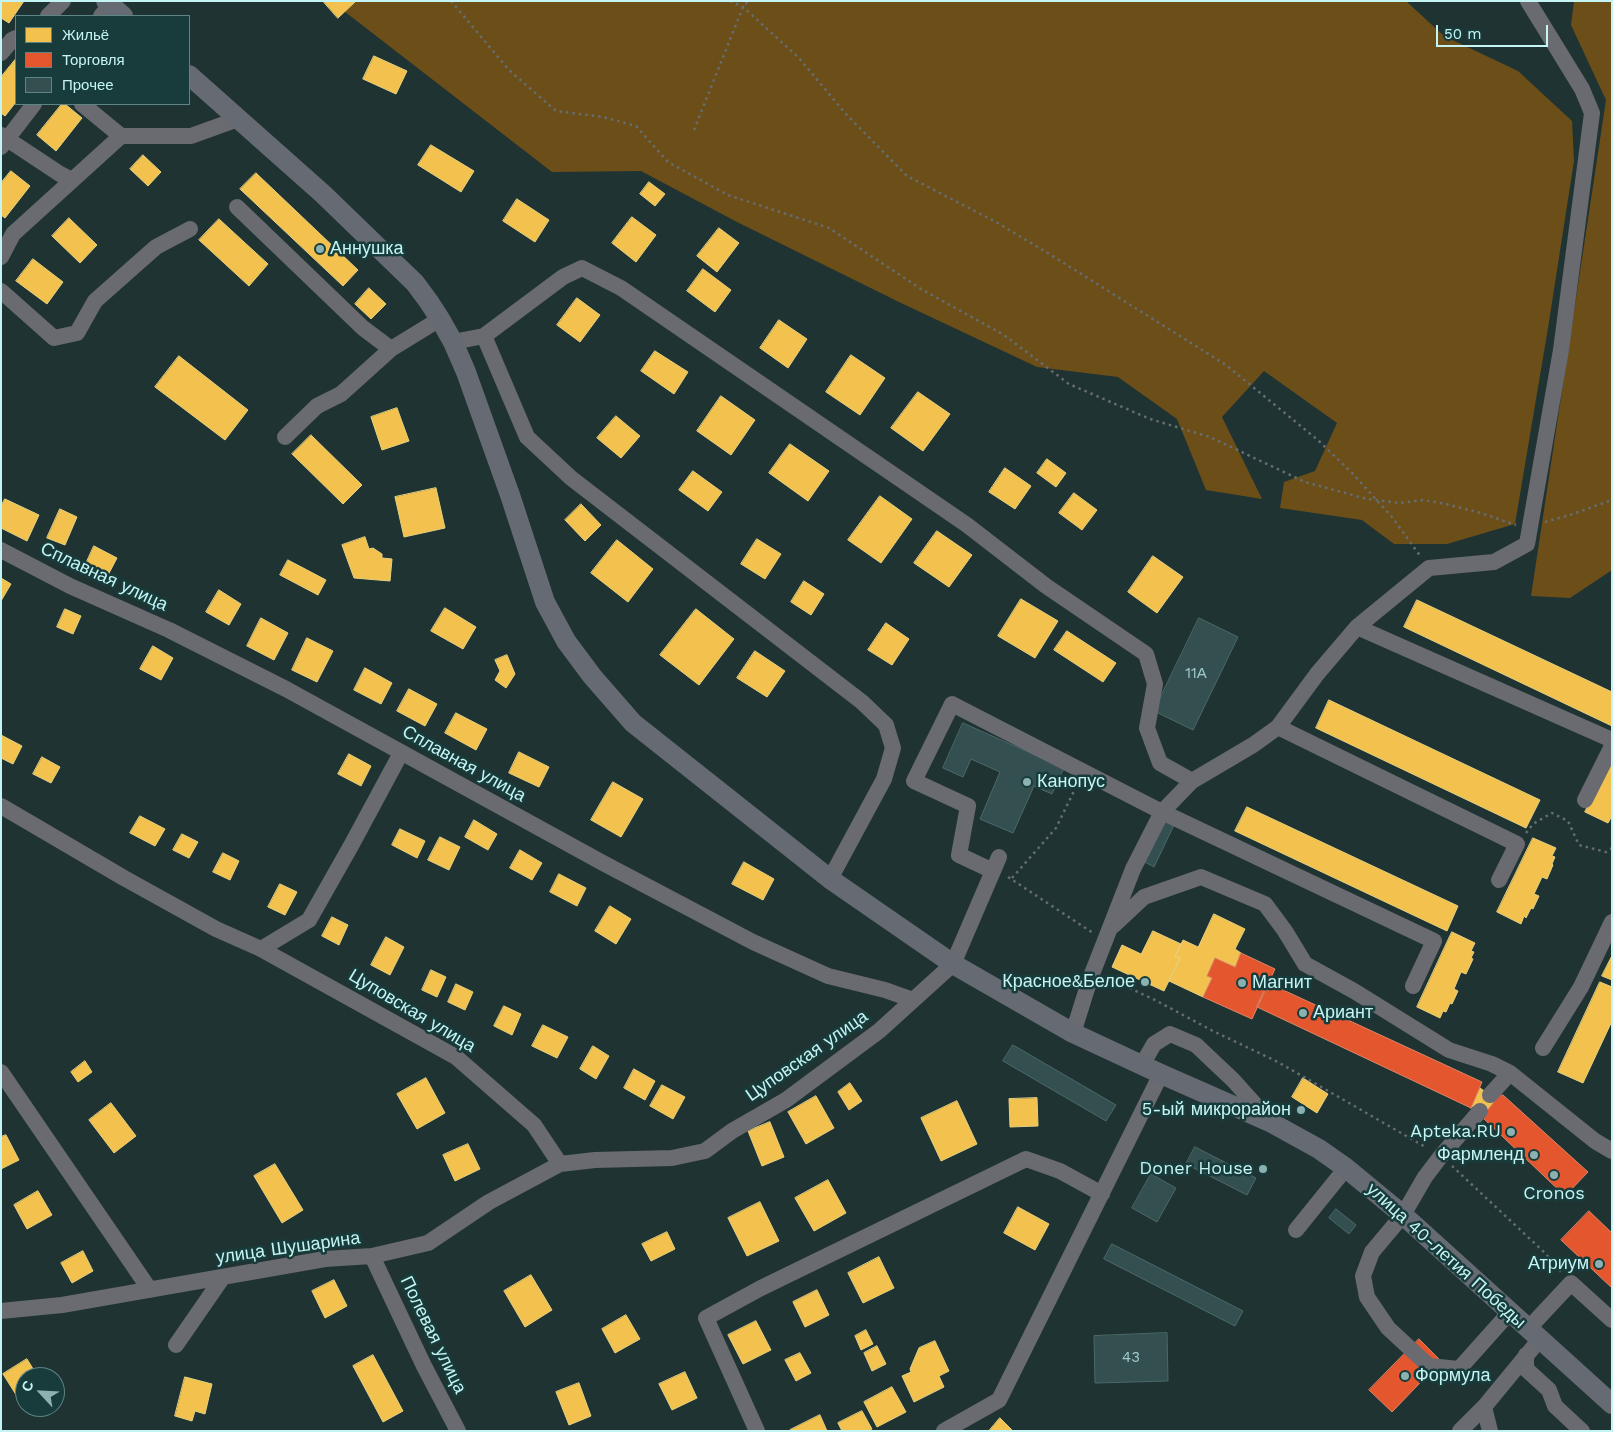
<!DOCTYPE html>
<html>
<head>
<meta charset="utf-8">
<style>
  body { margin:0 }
  #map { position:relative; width:1613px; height:1432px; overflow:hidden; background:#203333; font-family:"Work Sans",sans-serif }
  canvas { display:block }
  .frame { position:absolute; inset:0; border:2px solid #c4f5f4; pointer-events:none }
  .legend { position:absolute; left:15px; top:15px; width:175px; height:90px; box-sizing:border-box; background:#183b3b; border:1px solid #5d8585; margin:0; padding:6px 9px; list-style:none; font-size:15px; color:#c4f5f4 }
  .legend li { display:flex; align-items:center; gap:10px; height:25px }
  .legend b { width:25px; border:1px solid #5d8585 }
  .north { position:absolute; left:15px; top:1367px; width:50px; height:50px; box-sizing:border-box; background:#183b3b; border:1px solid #5d8585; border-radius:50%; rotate:295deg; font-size:14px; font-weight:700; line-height:20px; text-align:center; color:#c4f5f4 }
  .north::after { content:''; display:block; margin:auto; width:18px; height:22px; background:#8bb1b0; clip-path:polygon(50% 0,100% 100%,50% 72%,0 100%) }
  .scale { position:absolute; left:1436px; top:25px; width:112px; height:22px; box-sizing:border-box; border:2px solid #c4f5f4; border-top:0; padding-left:6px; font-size:15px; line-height:18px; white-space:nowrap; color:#c4f5f4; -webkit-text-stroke:4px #183b3b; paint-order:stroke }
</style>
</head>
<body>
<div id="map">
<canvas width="1613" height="1432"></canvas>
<div class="frame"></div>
<ul class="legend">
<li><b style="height:14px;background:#f2c14e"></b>Жильё</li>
<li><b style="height:14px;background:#e4572e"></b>Торговля</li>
<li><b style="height:14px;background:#344f4f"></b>Прочее</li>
</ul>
<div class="north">С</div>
<div class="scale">50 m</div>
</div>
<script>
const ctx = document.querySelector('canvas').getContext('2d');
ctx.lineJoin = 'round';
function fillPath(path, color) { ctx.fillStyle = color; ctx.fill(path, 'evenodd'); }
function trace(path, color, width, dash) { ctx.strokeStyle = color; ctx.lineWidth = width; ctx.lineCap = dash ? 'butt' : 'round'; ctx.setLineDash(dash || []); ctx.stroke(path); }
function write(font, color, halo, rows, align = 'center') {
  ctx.font = font + ' "Work Sans",sans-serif'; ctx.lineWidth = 5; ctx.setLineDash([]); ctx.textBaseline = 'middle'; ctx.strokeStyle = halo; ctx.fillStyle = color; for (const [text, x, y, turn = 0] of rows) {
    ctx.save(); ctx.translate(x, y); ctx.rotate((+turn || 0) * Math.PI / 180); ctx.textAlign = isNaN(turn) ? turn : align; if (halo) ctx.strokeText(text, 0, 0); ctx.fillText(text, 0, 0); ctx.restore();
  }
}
fillPath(new Path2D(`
  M331,1H1406L1444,36L1518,71L1572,121L1574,161L1548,328L1515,524L1447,544H1394L1362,520L1280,508L1284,482L1315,471L1337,423L1264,371L1222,417L1262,499L1206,490L1177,419L1118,377L1037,367L899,302L737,222L641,171L552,172Z
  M1574,1H1612V570L1570,598L1531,596L1606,100L1571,25Z`), '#6c4e18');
const homes = new Path2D(`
  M1,1H24L9,23L1,18Z
  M323,1H356L338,18Z
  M374,56L407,71L396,94L363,79Z
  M15,60L16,102L5,116L1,113V77Z
  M62,104H65L82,118L56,151L37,135Z
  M431,145L474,171L461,192L418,165Z
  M143,155L161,172L148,186L130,169Z
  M11,171L30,186L5,218L1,215V183Z
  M256,173L358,270L343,286L240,189Z
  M649,182L665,194L655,206L640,194Z
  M517,199L549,220L535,242L503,221Z
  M632,217L656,235L636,262L612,243Z
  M69,218L97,245L80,263L52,236Z
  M219,219L268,264L249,286L199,240Z
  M719,228L739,243L717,272L697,256Z
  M33,259L63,282L47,304L16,281Z
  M703,269L731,290L715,312L687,291Z
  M369,288L386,304L371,319L355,304Z
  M577,298L600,315L580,342L557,325Z
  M779,320L807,339L788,368L760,348Z
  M655,351L688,372L674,394L641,371Z
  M851,355L885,378L860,415L826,392Z
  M179,356L248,410L225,440L155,387Z
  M918,392L950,414L923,451L891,428Z
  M721,396L755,420L731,455L697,431Z
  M397,408L409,441L382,450L371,417Z
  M616,416L640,436L621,458L597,438Z
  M311,435L362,485L343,504L292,454Z
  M790,444L829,471L808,501L769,473Z
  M1047,459L1066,473L1056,487L1037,473Z
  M1005,468L1031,486L1015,509L989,492Z
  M693,471L722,492L708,511L679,490Z
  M436,488L445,528L404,537L395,497Z
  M1074,493L1097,510L1082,530L1059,513Z
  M880,496L912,519L881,563L848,540Z
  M5,499L39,515L27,541L1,528V506Z
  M581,504L601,525L585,541L565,520Z
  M60,509L77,517L65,545L47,538Z
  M937,531L972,555L949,587L914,563Z
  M365,537L369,549L373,548L382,554V558L392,559L390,581L354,578L342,545Z
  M757,539L781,554L765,579L741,564Z
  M617,540L653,569L628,602L591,573Z
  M94,546L117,558L107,577L85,566Z
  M1153,556L1183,577L1157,613L1128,592Z
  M288,560L326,580L318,595L280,575Z
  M1,578L11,584L1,601Z
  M804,581L824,594L811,615L791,602Z
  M219,590L241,604L229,625L206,612Z
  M1021,599L1058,621L1035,658L998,636Z
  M1417,600L1612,692V726L1404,627Z
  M445,608L476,627L463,649L431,631Z
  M65,609L81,616L73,634L57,627Z
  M696,609L734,639L699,685L660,655Z
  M261,618L288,633L274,660L247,646Z
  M886,623L909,639L892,665L868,650Z
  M1067,631L1116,663L1103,682L1054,650Z
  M307,638L333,651L317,682L292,670Z
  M153,646L173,658L161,680L140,669Z
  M755,651L785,671L767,697L737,678Z
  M507,655L515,674L506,688L495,680L500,671L495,660Z
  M365,668L392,683L381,704L354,690Z
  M409,689L437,704L425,726L397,711Z
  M1329,700L1540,800L1526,828L1316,728Z
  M456,713L487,729L476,750L445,733Z
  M1,735L22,746L13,764L1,758Z
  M519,752L549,767L539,787L509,773Z
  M349,754L371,766L361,786L338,774Z
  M1612,756V816L1608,823L1585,812Z
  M42,757L60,767L51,783L33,774Z
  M613,782L643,799L621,837L591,820Z
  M1247,807L1458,906L1447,931L1235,831Z
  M140,816L165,829L155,846L130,833Z
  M474,820L497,834L488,850L465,837Z
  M400,829L425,841L417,858L392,845Z
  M182,834L198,842L189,858L173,850Z
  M440,837L460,847L449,870L428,860Z
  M1533,838L1556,848L1552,856L1555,857L1552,864L1553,865L1547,879L1542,877L1534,894L1539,896L1533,909L1531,908L1526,918L1524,916L1521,924L1497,912Z
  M520,850L542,863L532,880L510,868Z
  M223,853L239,861L230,880L213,872Z
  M744,862L774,879L763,900L732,884Z
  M559,874L586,888L577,906L550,892Z
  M280,884L297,892L285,915L268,907Z
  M610,906L631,919L616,944L595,931Z
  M1214,914L1245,929L1235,949L1241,953L1235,967L1215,958L1207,976L1212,978L1203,997L1169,981L1180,958L1175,956L1183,940L1198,947Z
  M332,917L348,925L339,945L322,936Z
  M1153,931L1181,944L1175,956L1180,958L1164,991L1112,967L1122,945L1141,954Z
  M1452,932L1475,943L1471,951L1474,952L1471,958L1473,959L1466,974L1461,972L1454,989L1458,991L1452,1004L1450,1003L1446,1012L1443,1011L1440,1018L1417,1007Z
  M386,937L404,947L390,975L371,965Z
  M1612,956V980L1602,976Z
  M431,970L446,977L437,997L422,990Z
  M1600,982L1612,987V1021L1583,1083L1558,1072Z
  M456,984L473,992L465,1010L448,1002Z
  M504,1006L521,1014L512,1035L494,1026Z
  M543,1025L568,1037L557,1058L532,1046Z
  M593,1046L609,1056L596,1079L580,1069Z
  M85,1061L92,1072L78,1082L71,1072Z
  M634,1069L655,1081L645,1100L624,1088Z
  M426,1078L445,1113L417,1129L397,1094Z
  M1303,1078L1328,1094L1317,1113L1292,1097Z
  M850,1083L862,1101L849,1110L838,1092Z
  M662,1085L685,1097L673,1119L650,1106Z
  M1480,1088L1490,1095L1498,1097L1482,1117L1480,1111L1472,1106L1471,1108Z
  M816,1096L834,1128L806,1144L788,1112Z
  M1037,1098L1038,1126L1010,1127L1009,1099Z
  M957,1101L977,1144L941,1161L921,1118Z
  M111,1103L136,1136L114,1153L89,1120Z
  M770,1122L784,1157L762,1166L748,1131Z
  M6,1135L19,1160L1,1169V1137Z
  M468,1144L480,1169L455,1181L443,1155Z
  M275,1164L303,1210L282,1223L254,1176Z
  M828,1180L846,1213L814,1231L795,1198Z
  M38,1191L52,1215L27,1229L14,1205Z
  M760,1202L779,1241L747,1256L728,1218Z
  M1018,1207L1049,1224L1035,1250L1004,1233Z
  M667,1232L675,1249L651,1261L642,1244Z
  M83,1251L93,1271L72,1283L61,1263Z
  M879,1257L894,1288L863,1303L848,1273Z
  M531,1275L552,1310L525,1327L504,1291Z
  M334,1280L347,1306L325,1318L312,1291Z
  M817,1290L829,1315L805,1327L793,1302Z
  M626,1315L640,1339L615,1353L602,1329Z
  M756,1321L771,1350L743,1364L728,1335Z
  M866,1330L873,1344L861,1350L855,1336Z
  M935,1341L949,1371L939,1376L944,1387L914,1402L902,1376L911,1372L910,1369L919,1348Z
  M877,1346L886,1364L872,1371L864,1353Z
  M800,1353L811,1373L796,1381L785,1360Z
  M373,1355L403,1411L383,1422L353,1366Z
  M27,1359L38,1377H25V1398L20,1401L3,1374Z
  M685,1372L697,1398L672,1410L659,1384Z
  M185,1377L212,1384L205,1414L195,1411L192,1421L175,1416Z
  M579,1383L591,1416L569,1425L556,1392Z
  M892,1387L906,1412L877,1427L864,1402Z
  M862,1411L872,1429L868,1431H842L838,1423Z
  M820,1415L827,1431H790V1430Z
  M1000,1418L1013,1431H989Z`);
fillPath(homes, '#f2c14e');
trace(homes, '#e4d180', 1);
const shops = new Path2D(`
  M1241,953L1275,969L1252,1019L1203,997L1212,978L1207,976L1215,958L1235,967Z
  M1268,983L1482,1082L1471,1108L1257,1007Z
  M1503,1095L1588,1172L1565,1196L1482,1117L1498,1097Z
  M1589,1211L1612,1233V1288L1561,1240Z
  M1419,1339L1441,1361L1392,1412L1369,1390Z`);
fillPath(shops, '#e4572e');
trace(shops, '#da8669', 1);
const building = new Path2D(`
  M1199,618L1238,637L1193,730L1154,711Z
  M963,723L1064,768L1052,794L1034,786L1013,833L980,819L1000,772L971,759L963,777L943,768Z
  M1161,819L1174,825L1154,867L1141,860Z
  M1013,1045L1116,1105L1106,1121L1003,1061Z
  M1195,1147L1256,1178L1247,1195L1186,1164Z
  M1151,1174L1176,1188L1157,1222L1132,1208Z
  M1336,1209L1356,1225L1349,1234L1329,1218Z
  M1112,1244L1243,1311L1235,1326L1104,1259Z
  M1167,1333L1168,1381L1095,1383L1094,1336Z`);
fillPath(building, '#344f4f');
trace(building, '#4b6969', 1);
trace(new Path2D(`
  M451,1L509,70L556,111L603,117L636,126L668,162L728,195L829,228L921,289L1004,335L1069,384L1150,419L1210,437L1305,482L1367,499L1400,503L1423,500L1446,504L1481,513L1516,525
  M730,1L743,7L799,58L845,113L907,176L996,222L1051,255L1226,365L1319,441L1353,474L1392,517L1421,557
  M694,130L743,7L748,1
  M1545,522L1570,515L1612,500
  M1526,833L1533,824L1552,813L1568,821L1579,845L1606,852L1612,848
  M1008,877L1093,933
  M1012,878L1056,828L1075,789
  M1106,977L1155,1000L1213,1031L1278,1062L1427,1148
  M1452,1166L1545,1253L1561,1272`), '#666d70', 2.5, [2.5, 4]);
trace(new Path2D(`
  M48,16L63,1
  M101,16L110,5
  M1,53L12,40L16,38
  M82,104L121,136
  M1,135L60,174L72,180
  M1,147L34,104
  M237,207L363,328L391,349
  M1,257L13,234L121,136H191L238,119
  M1,291L54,338L77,333L95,301L156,247L190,229
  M484,336L563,277L582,268L621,288L967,525L1046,586L1146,654L1155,684L1147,728L1160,763L1192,781
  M453,342L484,336L527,437L571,478L862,702L886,725L893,748L884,779L830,879
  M285,437L317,406L341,394L391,349L440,319
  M1,550L70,586L169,630L286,689L603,863L753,942L828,976L885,990L913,1000
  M1357,627L1612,740
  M1278,727L1517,844L1499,880
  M1585,800L1612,746
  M1,806L124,878L216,929L261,949L456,1057L534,1125L560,1164L595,1160L672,1158L705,1151L732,1131L786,1100L879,1031L953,964L999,857
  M993,871L959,855L968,806L914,781L952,704L1162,812L1434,941L1413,986
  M1113,926L1144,897L1201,877L1265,904L1285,931L1305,964L1354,991L1449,1050L1492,1064L1510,1073L1595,1141L1612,1151
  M261,949L309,920L352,844L401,753
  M1073,1033L1090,979L1133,869L1162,812L1192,781L1253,745L1278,727L1317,674L1357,627L1429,568L1494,562L1527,544L1561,350L1592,113L1582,89L1528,1
  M1543,1048L1581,987L1612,922
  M1142,1065L1154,1044L1170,1034L1196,1045L1233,1080L1269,1120
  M1,1072L150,1290
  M1490,1095L1510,1073
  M1480,1111L1441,1156L1425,1177L1403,1215L1372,1252L1363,1276L1367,1297L1388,1328L1429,1366L1459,1369L1510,1312
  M1296,1230L1346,1168
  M372,1256L424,1366L458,1431
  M1,1311L62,1305L325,1259L372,1256L428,1243L489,1202L560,1164
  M1528,1329L1571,1283L1612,1320
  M176,1345L223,1277
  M1526,1355V1369L1549,1390L1555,1406L1582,1431
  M1484,1407L1490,1431
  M757,1431L706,1318L761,1288L1026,1159L1060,1171L1102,1194
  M944,1431L999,1400L1161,1074
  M1460,1431L1484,1407L1540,1339`), '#6a6a71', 16);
trace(new Path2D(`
  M106,1L123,16
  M189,75L323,194L415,283L429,302L440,319L453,342L466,372L510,495L545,602L566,641L592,676L633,723L830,879L953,964L1073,1033L1161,1074L1270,1122L1319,1149L1346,1168L1403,1215L1612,1404`), '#666a72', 20);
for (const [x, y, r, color] of [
  [320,249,5,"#8bb1b0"],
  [1027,782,5,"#8bb1b0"],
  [1145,982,5,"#8bb1b0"],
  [1242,983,5,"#8bb1b0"],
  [1303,1013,5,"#8bb1b0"],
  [1301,1110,5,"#8bb1b0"],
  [1511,1132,5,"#8bb1b0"],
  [1534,1155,5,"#8bb1b0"],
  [1263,1169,5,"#8bb1b0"],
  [1554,1175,5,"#8bb1b0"],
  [1599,1264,5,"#8bb1b0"],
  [1405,1376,5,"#8bb1b0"]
]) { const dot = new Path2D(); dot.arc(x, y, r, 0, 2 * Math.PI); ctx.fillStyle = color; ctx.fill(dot); trace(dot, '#183b3b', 2); }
write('15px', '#a0cccb', null, [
  ["11А",1196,674],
  ["43",1131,1358]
]);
write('18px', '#c4f5f4', '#183b3b', [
  ["Аннушка",330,249,"left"],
  ["Канопус",1037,782,"left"],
  ["Красное&Белое",1135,982],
  ["Магнит",1252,983,"left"],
  ["Ариант",1313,1013,"left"],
  ["5-ый микрорайон",1291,1110],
  ["Apteka.RU",1501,1132],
  ["Фармленд",1524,1155],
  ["Doner House",1253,1169],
  ["Cronos",1554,1194,"center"],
  ["Атриум",1589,1264],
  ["Формула",1415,1376,"left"]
], 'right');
write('18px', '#c4f5f4', '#183b3b', [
  ["Сплавная улица",104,577,25],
  ["Сплавная улица",464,764,29],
  ["Цуповская улица",412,1011,31],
  ["Цуповская улица",807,1056,-35],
  ["улица Шушарина",288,1248,-8],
  ["улица 40-летия Победы",1446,1256,42],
  ["Полевая улица",433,1335,64]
]);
</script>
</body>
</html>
